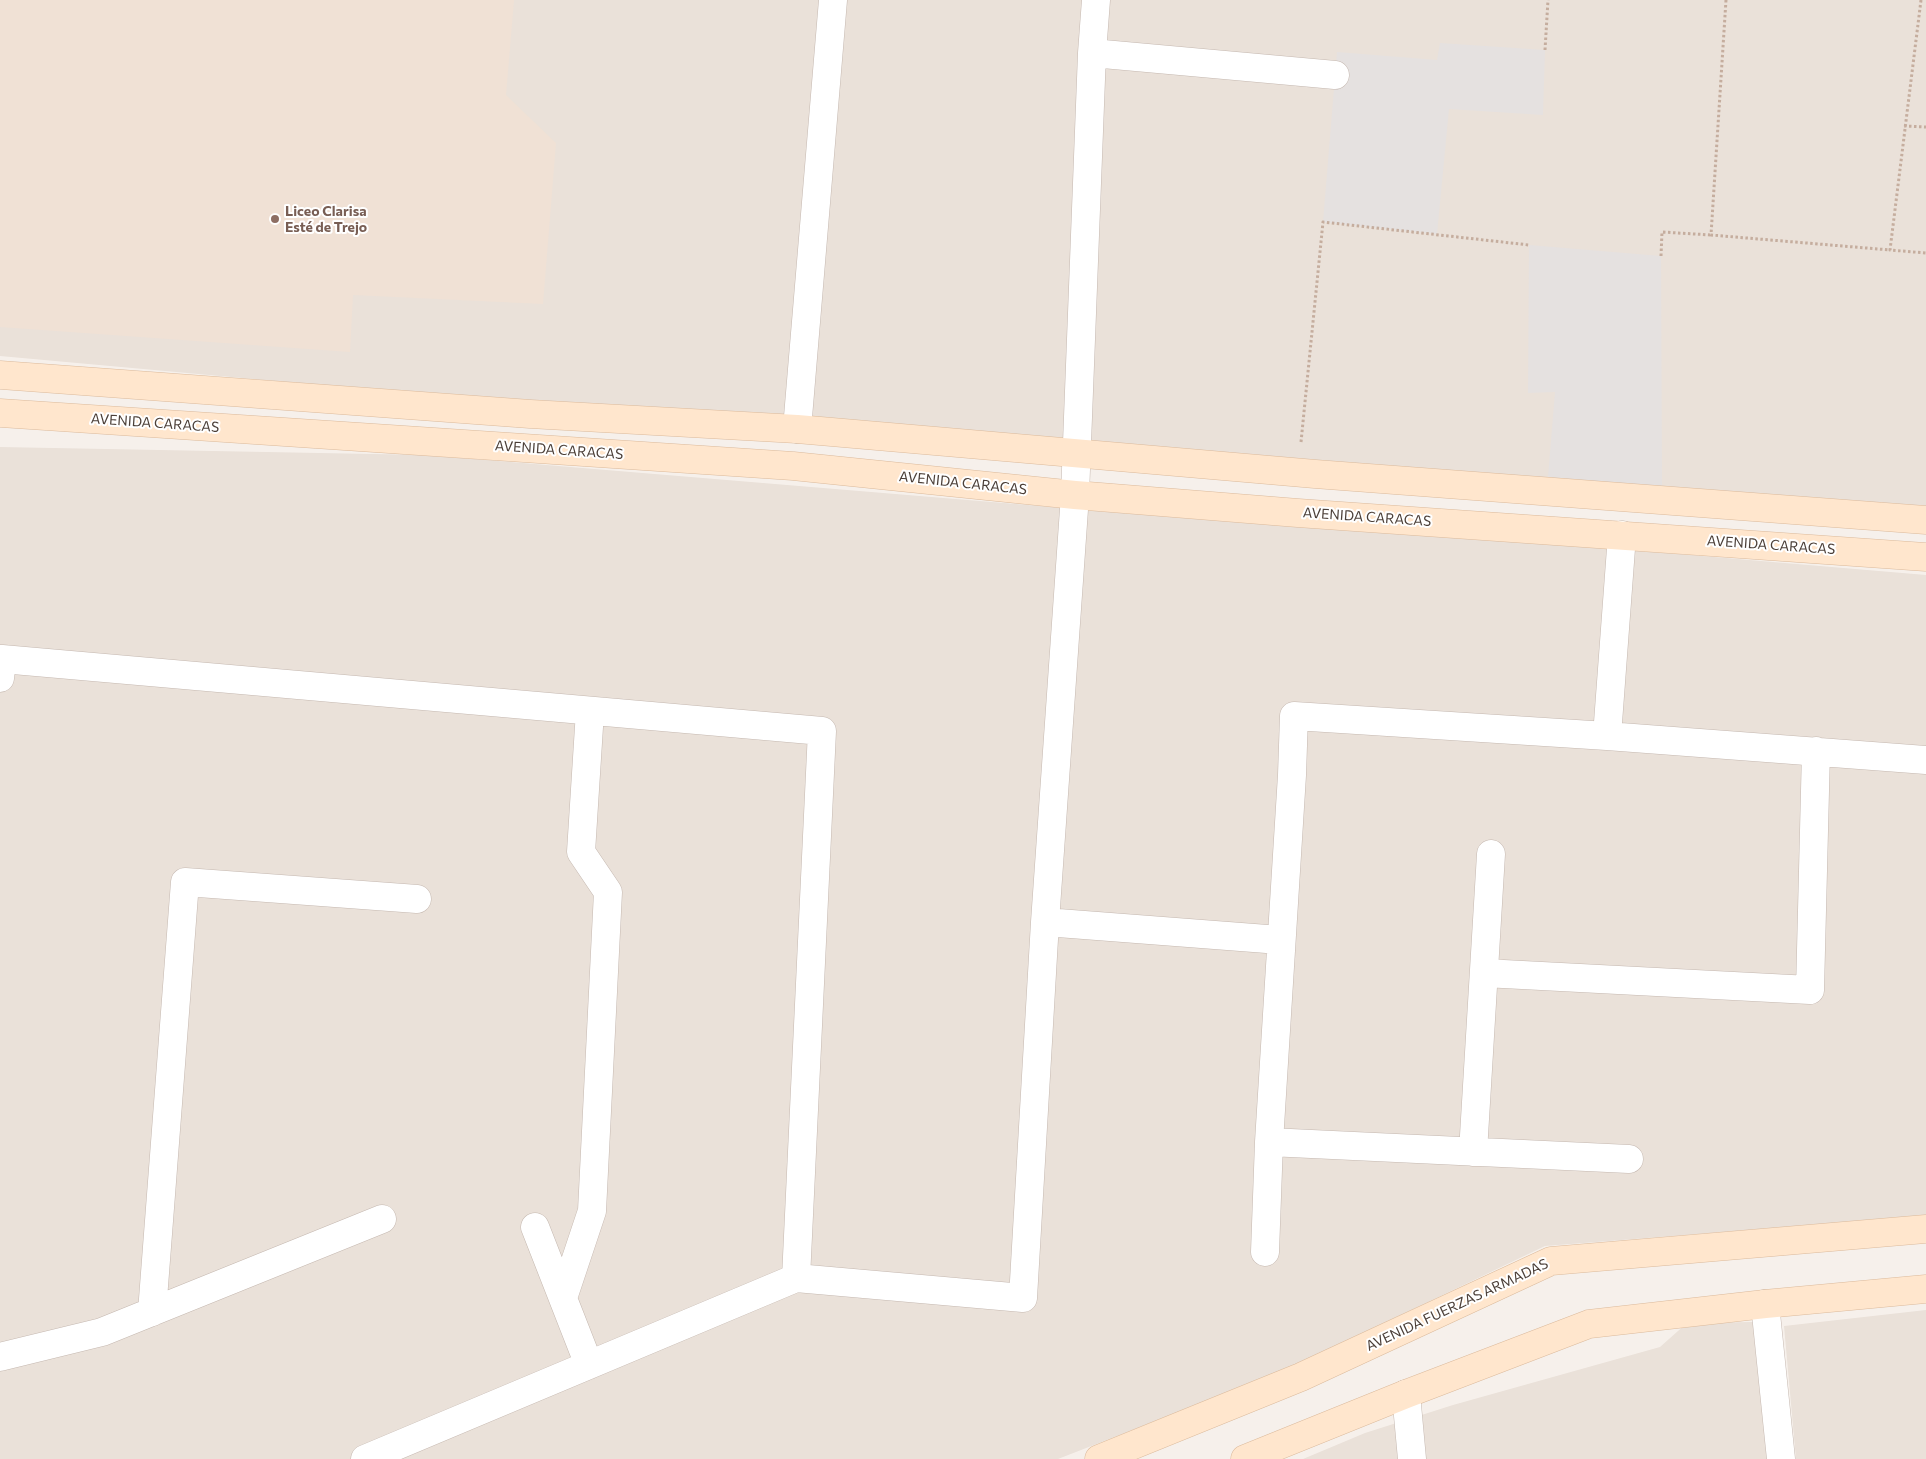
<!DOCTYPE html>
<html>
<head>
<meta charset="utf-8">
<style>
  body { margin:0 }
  canvas { display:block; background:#f6f0eb }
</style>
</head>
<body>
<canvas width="1926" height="1459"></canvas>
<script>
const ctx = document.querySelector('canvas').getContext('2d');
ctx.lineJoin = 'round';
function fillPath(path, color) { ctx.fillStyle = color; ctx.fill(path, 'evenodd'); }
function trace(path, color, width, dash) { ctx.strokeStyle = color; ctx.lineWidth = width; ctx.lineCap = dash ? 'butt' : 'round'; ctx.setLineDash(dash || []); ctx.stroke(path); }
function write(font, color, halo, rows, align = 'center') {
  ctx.font = font + ' Commissioner,sans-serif'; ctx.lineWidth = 4; ctx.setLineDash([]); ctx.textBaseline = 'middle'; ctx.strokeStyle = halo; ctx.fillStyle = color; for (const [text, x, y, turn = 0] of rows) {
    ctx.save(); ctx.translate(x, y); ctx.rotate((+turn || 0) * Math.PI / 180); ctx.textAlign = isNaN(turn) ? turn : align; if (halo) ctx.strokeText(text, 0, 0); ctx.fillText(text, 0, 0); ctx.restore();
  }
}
fillPath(new Path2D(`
  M0,0H1926V506L1662,487L1059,440L562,407L0,356Z
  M0,447L426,455L1124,513L1655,552L1926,575V1216L1545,1246L1286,1370L1058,1459H0Z
  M1926,1310V1459H1796L1784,1326Z
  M1753,1322L1770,1459H1303L1365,1433L1453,1405L1660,1347L1687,1323Z`), '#eae1d9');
fillPath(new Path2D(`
  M0,0H514L506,95L556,143L543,304L353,295L350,352L0,327Z`), '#f0e1d5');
fillPath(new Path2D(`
  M1440,43L1545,50L1543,115L1449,109L1437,234L1323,222L1337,52L1437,60Z
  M1529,245L1661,256L1662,487L1548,477L1555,392L1528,393Z`), '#e5e1e0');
const street = new Path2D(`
  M1092,53L1335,75
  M797,429L833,0
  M0,678L2,659L822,731L796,1278
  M1607,736L1622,535
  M1045,922L1280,940
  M1484,973L1810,990L1816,751
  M1269,1142L1629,1159
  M1473,1152L1491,854
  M535,1227L589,1365
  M1265,1252L1269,1142L1292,775L1294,716L1607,736L1926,760
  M563,1298L592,1211L608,892L581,852L590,711
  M1765,1304L1781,1459
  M152,1312L185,882L417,899
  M0,1357L102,1332L382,1219
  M1406,1394L1412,1459
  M365,1459L796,1278L1023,1298L1045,922L1075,495L1092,53L1096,0`);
const secondary = new Path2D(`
  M0,375L530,414L797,429L1315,474L1926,520
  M0,413L793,466L1075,495L1298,513L1926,557
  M1099,1459L1301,1377L1551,1261L1926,1229
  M1245,1459L1406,1394L1589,1324L1765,1304L1926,1289`);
trace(street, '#c5b8b0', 29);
trace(secondary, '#dbba9c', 29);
trace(new Path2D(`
  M1726,0L1711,235L1890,250
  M1921,0L1890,250L1926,253
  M1545,50L1548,0
  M1904,126L1926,127
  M1661,256L1662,232L1711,235
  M1301,442L1323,222L1529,245`), '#c5ad9e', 3, [2.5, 2.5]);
trace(street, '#fff', 28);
trace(secondary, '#ffe6cd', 28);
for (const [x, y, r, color] of [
  [275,219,5,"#8d6e63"]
]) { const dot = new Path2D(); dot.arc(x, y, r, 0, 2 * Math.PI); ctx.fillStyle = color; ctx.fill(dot); trace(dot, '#fff', 2); }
write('bold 14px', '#785e54', '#fff', [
  ["Liceo Clarisa",285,211],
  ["Esté de Trejo",285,227]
], 'left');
write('14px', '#4b3f38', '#fff', [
  ["AVENIDA CARACAS",155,423,4],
  ["AVENIDA CARACAS",559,450,4],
  ["AVENIDA CARACAS",963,483,6],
  ["AVENIDA CARACAS",1367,517,4],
  ["AVENIDA CARACAS",1771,545,4],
  ["AVENIDA FUERZAS ARMADAS",1457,1305,-25]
]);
</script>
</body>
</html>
